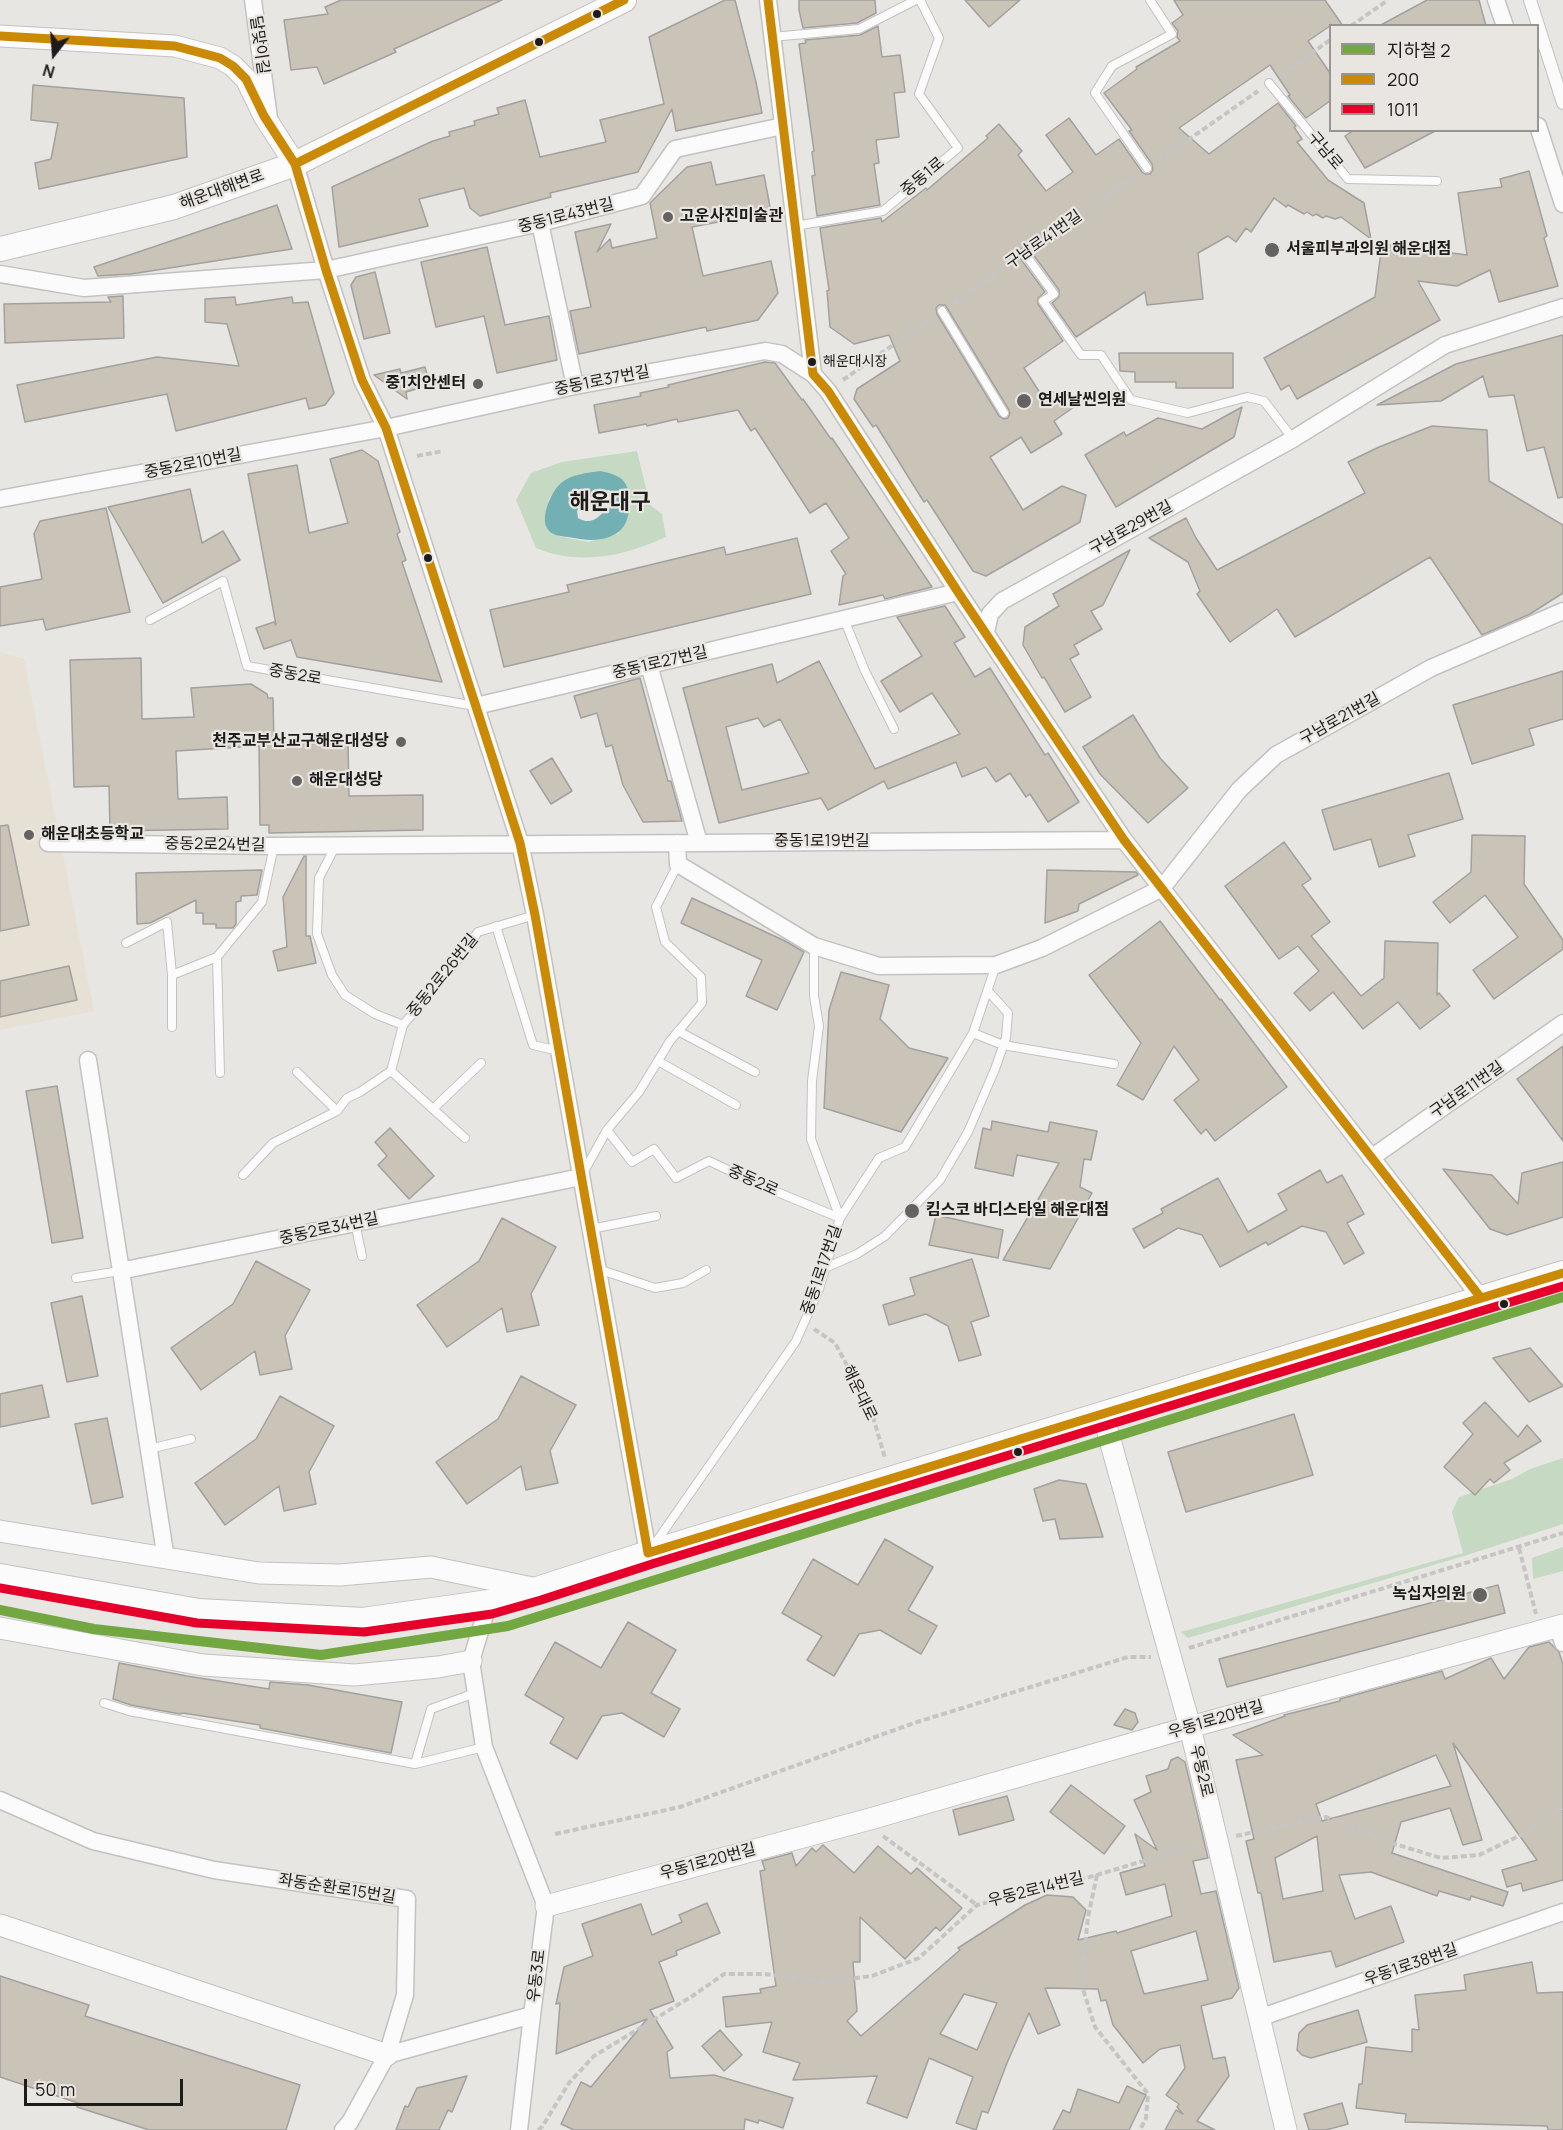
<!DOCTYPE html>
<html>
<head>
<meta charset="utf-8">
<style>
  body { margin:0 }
  #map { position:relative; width:1563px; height:2130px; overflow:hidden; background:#e8e6e3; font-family:Manrope,"Noto Sans KR",sans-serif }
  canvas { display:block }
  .legend { position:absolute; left:1329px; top:24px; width:210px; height:108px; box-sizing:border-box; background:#e9e6e2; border:2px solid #979592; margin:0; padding:8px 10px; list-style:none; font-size:18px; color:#1d1c1b }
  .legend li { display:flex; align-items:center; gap:12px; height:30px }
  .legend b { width:30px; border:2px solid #979592 }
  .north { position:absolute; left:24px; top:24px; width:60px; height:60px; -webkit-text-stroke:4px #e9e6e2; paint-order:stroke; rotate:197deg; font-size:16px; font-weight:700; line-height:24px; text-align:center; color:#1d1c1b }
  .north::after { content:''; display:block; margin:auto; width:21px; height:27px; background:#1d1c1b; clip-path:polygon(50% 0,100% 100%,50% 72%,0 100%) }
  .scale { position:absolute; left:24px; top:2079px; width:159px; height:27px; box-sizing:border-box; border:3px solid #1d1c1b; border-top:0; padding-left:8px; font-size:18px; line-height:21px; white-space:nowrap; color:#1d1c1b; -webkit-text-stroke:4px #e9e6e2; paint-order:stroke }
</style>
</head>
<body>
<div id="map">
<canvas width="1563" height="2130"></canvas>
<ul class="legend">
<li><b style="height:8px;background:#72a741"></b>지하철 2</li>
<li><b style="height:8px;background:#cb8a05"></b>200</li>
<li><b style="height:8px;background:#e4002b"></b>1011</li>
</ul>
<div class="north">N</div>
<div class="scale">50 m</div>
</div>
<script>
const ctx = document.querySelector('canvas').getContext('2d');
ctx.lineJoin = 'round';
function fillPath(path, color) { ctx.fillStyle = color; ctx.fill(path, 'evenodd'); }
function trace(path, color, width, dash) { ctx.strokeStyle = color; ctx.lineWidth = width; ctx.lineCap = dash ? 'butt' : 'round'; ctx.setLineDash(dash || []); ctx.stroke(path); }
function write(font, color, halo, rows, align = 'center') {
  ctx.font = font + ' Manrope,"Noto Sans KR",sans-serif'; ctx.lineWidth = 4.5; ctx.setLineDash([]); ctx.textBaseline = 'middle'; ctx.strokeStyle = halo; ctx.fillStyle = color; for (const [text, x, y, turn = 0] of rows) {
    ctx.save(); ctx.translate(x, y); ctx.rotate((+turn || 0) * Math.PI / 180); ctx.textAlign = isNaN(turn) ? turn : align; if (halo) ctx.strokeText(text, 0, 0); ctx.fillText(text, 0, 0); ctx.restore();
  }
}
fillPath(new Path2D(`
  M0,652L24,659L94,1011L0,1030Z`), '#e7e0d4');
fillPath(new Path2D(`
  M637,451L650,505L662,514L666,537C625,556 579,566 536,548L516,500L531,473L562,462ZM600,471L630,504L619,533L588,542L558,536L545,519L549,499L559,484Z
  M1563,1458V1524L1464,1556L1188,1638L1181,1632L1463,1553L1452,1512L1459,1497L1512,1479L1530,1469Z
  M1563,1547V1571L1533,1579L1532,1558Z`), '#c5d9c3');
fillPath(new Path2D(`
  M600,471C609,473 620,475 625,483C633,496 631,525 617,533C601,543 585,540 568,537C560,536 552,536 547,528C540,517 552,490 561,483C572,474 587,473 600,471ZM609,490L617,496C615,503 613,503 608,508C598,517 592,526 578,518L577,511L580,506L594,494Z`), '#72b0b3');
const building = new Path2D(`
  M341,0H502L394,49L396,52L324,84L317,67L291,70L284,20L328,14L325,7Z
  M725,0H735L756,82L762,113L676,131L672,109L638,172L550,193L551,197L480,216L470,208L464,188L419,199L428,226L339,247L332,187L433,141L450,136L449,132L475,125L474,121L499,114L497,108L525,100L540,157L606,142L600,120L664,104L649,37Z
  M799,0H875L876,13L857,23L803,28L799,10Z
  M965,0H1020L989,27Z
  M1174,0H1325L1343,26H1330L1308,41L1330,73V101L1306,118L1288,96L1290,95L1270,65L1179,128L1209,154L1278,103L1296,126L1294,127L1302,139L1297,142L1328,180L1364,203L1371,239L1341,217L1335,219L1326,216L1323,218L1316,214L1313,216L1307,212L1304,214L1288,205L1286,207L1274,198L1251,232L1246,228L1236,242L1228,236L1198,253L1203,299L1147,305L1145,292L1076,337L1052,303L1059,297V290L1030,250L1025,248L1021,249L1019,254L1020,258L1045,292L1038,298V304L1063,341L1024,368L1044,399L1053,392L1084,400L1054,421L1062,434L1031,453L1021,437L990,457L1023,510L1062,486L1086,495L1080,522L986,576L973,571L927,500L924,502L876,425L873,427L854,399L857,389L900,361L889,335L854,344L830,327L827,291L829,290L820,228L881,218L882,222L926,188L927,190L988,138L986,136L999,124L1022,151L1018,155L1046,191L1073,172L1046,135L1069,118L1096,155L1119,139L1142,172L1145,174H1150L1153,170L1152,164L1129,131L1132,130L1104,93L1137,69L1136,67L1180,41L1177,37L1178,31L1172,23L1183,15ZM939,305H945L947,308L1009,410L1010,413L1008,418L1004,419L999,416L937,314L936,308Z
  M1427,0H1479L1486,26H1379Z
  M878,26L882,57L900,55L905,92L894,93L899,137L876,140L879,163L874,164L880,205L817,216L812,176L815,175L812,152L814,151L799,44L806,43L805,40L860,35Z
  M33,85L184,98L187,157L39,189L35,163L51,159L58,123L31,120Z
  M1354,130H1437L1365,168L1345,136Z
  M711,162L716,185L764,175L771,212L692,227L703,276L771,261L778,293L758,320L707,331L706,327L579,354L570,311L591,307L575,232L611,224L597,252L610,239L612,248L657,238L650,203L687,167Z
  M1529,171L1547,236L1544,238L1558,286L1499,302L1490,270L1457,286L1418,281L1440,320L1297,399L1289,385L1281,390L1264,358L1375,297L1382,244L1467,255L1458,193L1502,187L1500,179Z
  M277,205L292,249L131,274L98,276L94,267Z
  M487,247L505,325L549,316L557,360L497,373L484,316L436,327L421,262Z
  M375,272L390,333L364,339L351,285L356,277Z
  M123,296L124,338L5,343L4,304L111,302L108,297Z
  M235,297L236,305L292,297L293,303L308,302L334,393L325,405L309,409L306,398L176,431L167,394L25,422L17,385L157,357L239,366L227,324L205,322V299Z
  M1563,335V497L1558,498L1544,447L1527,451L1514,395L1489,397L1483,376L1441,401L1377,405L1456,364Z
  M1119,353H1233V388H1176V382H1135V372L1120,371Z
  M765,362L775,363L802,400L803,399L831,439L832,438L932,587L885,599L883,595L839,605L843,576L846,574L831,551L849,538L826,503L810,513L755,428L751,431L738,410L678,422L677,419L647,426L646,424L599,433L594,405L641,396L640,393L669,387L668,385Z
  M425,367L430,385L406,392L407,399L374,375L400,369L401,373Z
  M1242,407L1234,437L1116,507L1085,455L1124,432L1126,436L1158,418L1202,429Z
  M1432,426L1487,430L1489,481L1563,525V593L1530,614L1482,635L1430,557L1295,637L1277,609L1230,642L1197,594L1200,591L1188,562L1149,538L1186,518L1196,538L1217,570L1365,493L1348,462L1379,447Z
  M362,450L378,461L400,532L397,534L406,560L402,562L442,682L297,657L291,640L264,649L256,628L274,622L276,625L248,474L297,465L309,533L348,523L330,459Z
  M190,489L202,543L223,531L240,560L163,603L108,507Z
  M106,508L130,612L46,630L43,619L0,626V587L42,579L34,534L40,521Z
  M797,538L811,594L504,667L490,610L569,592L567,585L724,547L726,555Z
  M1130,550L1103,605L1091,611L1102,629L1074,645L1079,654L1070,659L1091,697L1065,712L1044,677L1042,678L1023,645L1025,627L1059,606L1053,594Z
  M945,606L965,637L954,643L975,677L990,668L1045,755L1048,753L1079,802L1048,822L1030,794L1026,797L1010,773L996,782L986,767L962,777L956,762L888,789L884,781L828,810L821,798L719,823L683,688L772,664L777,683L819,661L875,769L960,734L932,693L900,712L881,681L922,656L897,617ZM758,718L764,727L780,719L809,773L742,790L726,727Z
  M141,658L142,719L194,717L191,688L251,684L267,694L268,698H273L274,744L348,743L349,796L423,795V830L269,833V825H260L259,746L176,751L178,799L227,797L228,829L110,831L109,786L74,787L70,660Z
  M1563,671V719L1529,729L1534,745L1472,764L1453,705Z
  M640,678L668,781H671L682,821L643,822L623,785L612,745L606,747L597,713L581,718L574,696Z
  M1133,715L1160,758L1188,788L1148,823L1100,774L1083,747Z
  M552,758L572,791L551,804L530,771Z
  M1449,773L1463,819L1408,835L1415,856L1379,867L1371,839L1334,850L1322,810Z
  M8,825L29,925L0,931V826Z
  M1472,835L1525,836L1524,884L1563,940V949L1494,999L1473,970L1518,937L1485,895L1450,923L1433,902L1471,872Z
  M1284,842L1311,879L1302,885L1330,922L1311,936L1361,996L1384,978L1385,941L1438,943L1437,995L1439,993L1450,1006L1420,1029L1398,1002L1363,1029L1333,992L1310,1011L1294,993L1319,971L1298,946L1279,959L1225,886Z
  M304,856H306V936H310L316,963L278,971L273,951L287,947L283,897Z
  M262,870L257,895L241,896V901L236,902V924L233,928H216V924H203V913H196V900L150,923L137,924L136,873Z
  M1047,870L1136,872L1138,875L1079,904L1078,911L1045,923Z
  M692,898L785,941L804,952L777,1010L746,996L762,960L681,923Z
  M1160,921L1220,1000L1221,999L1287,1087L1215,1141L1206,1129L1201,1134L1174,1100L1199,1080L1174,1046L1143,1100L1117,1085L1141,1043L1089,975Z
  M69,966L77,1000L0,1017V981Z
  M841,972L889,985L880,1019L909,1048L948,1058L901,1132L824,1108L829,1010Z
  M1563,1046V1141L1517,1079Z
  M57,1086L83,1238L52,1243L26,1091Z
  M992,1121L1048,1132L1050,1122L1097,1131L1091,1160L1084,1159L1080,1187L1092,1193L1050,1269L1003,1260L1059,1163L1017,1155L1013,1176L975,1168L983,1128L991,1130Z
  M390,1128L434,1176L409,1199L378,1165L387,1156L375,1142Z
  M1563,1162V1217L1507,1235L1490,1229L1443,1169L1492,1175L1518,1204L1522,1173Z
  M1320,1170L1327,1183L1342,1175L1364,1214L1347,1223L1364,1253L1344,1264L1326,1232L1302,1226L1268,1245L1266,1242L1220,1267L1202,1235L1178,1228L1144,1248L1133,1229L1163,1213L1161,1209L1218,1178L1248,1232L1287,1210L1278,1194Z
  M936,1215L1003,1230L998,1258L929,1245Z
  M502,1218L556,1247L531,1294L539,1325L507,1332L502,1308L447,1347L417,1305L479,1261Z
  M972,1259L989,1316L971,1322L981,1355L959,1361L948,1326L926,1314L889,1325L883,1305L915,1295L910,1278Z
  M256,1261L310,1290L285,1336L292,1369L260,1375L255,1351L201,1390L171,1348L233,1304Z
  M82,1296L98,1376L67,1382L51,1303Z
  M1530,1348L1563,1386L1529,1402L1493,1358Z
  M521,1376L576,1405L550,1451L558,1483L526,1490L521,1466L467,1504L436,1462L498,1419Z
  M42,1385L49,1417L0,1427V1394Z
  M280,1396L334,1426L309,1472L316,1504L284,1511L279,1486L225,1525L195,1483L256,1439Z
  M1485,1402L1518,1437L1527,1425L1541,1441L1504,1463L1510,1470L1494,1483L1490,1479L1475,1495L1444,1467L1473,1434L1463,1423Z
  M1294,1414L1313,1475L1186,1512L1168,1452Z
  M107,1418L123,1497L92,1504L75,1424Z
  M1059,1480L1086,1484L1103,1537L1060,1539L1055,1519L1043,1521L1034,1489Z
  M885,1539L933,1567L908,1610L937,1626L921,1654L880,1630L859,1634L834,1676L807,1660L822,1636L782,1613L813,1559L858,1585Z
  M1498,1585L1505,1613L1227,1687L1219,1659Z
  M628,1622L676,1650L651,1693L680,1709L664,1737L622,1713L602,1716L577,1759L550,1743L564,1718L525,1695L555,1642L601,1668Z
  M1549,1642L1559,1652L1563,1664V1880L1523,1891L1521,1883L1507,1887L1502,1870L1537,1860L1453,1743L1482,1840L1463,1845L1450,1808L1401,1822L1392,1853L1508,1892L1503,1906L1471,1896L1470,1900L1439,1891L1437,1896L1371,1872L1339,1875L1355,1919L1391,1906L1404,1942L1336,1967L1331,1951L1274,1962L1261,1893H1258L1246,1841L1254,1839L1236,1760L1263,1755L1233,1735L1285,1716L1284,1715L1340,1701V1699L1442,1671L1445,1679L1491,1658L1504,1679L1529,1647ZM1436,1755L1451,1786L1322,1821L1316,1804ZM1317,1836L1323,1891L1283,1899L1275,1858Z
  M119,1663L187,1676L269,1689L270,1682L308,1685L402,1702L391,1753L260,1728V1725L183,1713L180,1714L131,1705L113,1699Z
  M1125,1709L1135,1713L1138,1722L1132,1730L1114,1725Z
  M1178,1757L1185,1762L1208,1858L1193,1861L1201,1894L1216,1891L1239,1988L1232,1998L1201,2006L1213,2059L1225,2057L1229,2076L1197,2121L1215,2130H1165L1176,2110L1183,2114L1177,2107L1179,2104L1166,2095L1185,2068L1180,2045L1160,2049L1143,2063L1113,2025L1106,2000L1101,2001L1098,1989L1045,1988L1060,2025L1038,2034L1029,2013L1007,2063L988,2113L982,2111L976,2130L956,2123L973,2077L929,2058L907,2118L867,2103L877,2076L793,2080L800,2063L763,2052L772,2022L726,2027L723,1997L761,1993L760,1989L776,1986L760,1871L765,1870L762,1861L792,1853L796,1866L812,1848L816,1852L823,1845L854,1873L878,1846L911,1874L917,1868L962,1908L940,1931L936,1927L905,1959L860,1917V1962H853L857,2011L847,2021L861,2036L960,1950L958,1948L1025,1905L1047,1895L1073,1897L1086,1910L1078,1940L1116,1931L1117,1933L1172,1916L1165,1884L1126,1895L1120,1873L1145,1866L1135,1834L1157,1850L1134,1800L1151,1792L1146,1776L1168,1769L1171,1760ZM1196,1931L1208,1980L1144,1994L1131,1951ZM964,1994L997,2003L977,2050L940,2034Z
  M1071,1785L1125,1826L1104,1854L1050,1812Z
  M1007,1796L1014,1820L959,1835L953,1810Z
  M707,1903L720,1933L676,1951L677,1955L659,1962L674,2001L650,2010L673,2048L667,2052L670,2078L714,2075L793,2098L783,2128L759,2120L758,2123L745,2119L744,2130H574L561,2124L581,2082L591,2087L647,2019L556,2054L560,2003L556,2004L564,1967L593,1956L582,1924L641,1904L652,1935L682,1922L679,1915Z
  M1532,1962L1537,1993L1563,1992V2130H1548L1547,2126L1405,2122L1406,2114L1356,2108L1359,2084H1362L1366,2047L1412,2052V2029L1419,2030L1415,1995L1466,1990L1464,1975Z
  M0,1976L89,2005L85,2016L300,2085L286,2130H149L77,2107L78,2103L0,2077Z
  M1358,2010L1367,2042L1311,2058L1302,2055L1297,2050L1299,2033L1307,2025Z
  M720,2030L742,2055L724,2071L702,2046Z
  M467,2076L452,2112L448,2110L439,2130H396L405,2106L408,2107L417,2088Z
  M1127,2086L1146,2095L1129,2130H1053L1063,2110L1070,2113L1078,2089L1119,2103Z
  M1342,2103L1348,2124L1326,2130H1309L1304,2114Z`);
fillPath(building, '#cac3b7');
trace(building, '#a2a19f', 1.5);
const service = new Path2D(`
  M772,37L859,29L916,0
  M1269,83L1348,179L1437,181
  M1147,168L1095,93L1112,66L1172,34L1150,0
  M795,226L883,211L958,148L919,94L939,38L920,0
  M1025,254L1054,294L1043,301L1081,355H1101L1131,400L1188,413L1247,397L1264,401L1293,439
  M942,311L1004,413
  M844,619L865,671L894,729
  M150,620L223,581L247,666L475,706
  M336,845L319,878L317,934L332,975L345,995L375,1014L403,1025
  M496,926L533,1045L559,1051
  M126,943L167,922L172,975V1027
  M172,975L217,957
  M678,1031L755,1072
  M973,1033L1003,1045L1114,1064
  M658,1061L736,1105
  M391,1071L465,1138
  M297,1072L337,1111
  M220,1073L217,957L262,902L274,846
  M433,1109L481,1063
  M607,1130L639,1092L670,1041L702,1003L701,977L665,942L656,907L678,864
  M243,1175L273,1143L337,1111L347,1098L360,1092L391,1071L403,1025L456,962L478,932L535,915
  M582,1175L607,1130L632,1162L654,1149L676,1178L709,1161L760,1185L840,1218L879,1158L905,1147L973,1033L996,965
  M355,1223L362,1256
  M591,1229L656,1216
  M825,1268L857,1254L885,1236L940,1180L968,1132L995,1069L1006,1038L1008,1013L988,991
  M598,1269L655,1288L683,1283L706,1270
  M76,1278L120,1271
  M149,1449L191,1439
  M654,1545L796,1341L819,1289L840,1218L811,1139L812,1081L819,1026L814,996V946
  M104,1703L129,1711L415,1764L484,1747
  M415,1764L431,1709L475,1693`);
const pedestrian = new Path2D(`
  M1530,0L1563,103`);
const minor = new Path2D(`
  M253,0L269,118
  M768,0L813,374L828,391L958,592L1124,840L1481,1298
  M1496,0L1505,26
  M1538,126L1563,204
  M295,164L326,270L362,380L386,428L520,843L535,915L648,1553
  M540,223L575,386
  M0,274L84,288L326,270L540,223L642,196L675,149L783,126
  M0,499L386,428L575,386L765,351L782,354L813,374
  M986,632L990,614L1002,601L1293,439L1445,345L1563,307
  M649,665L699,843
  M476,706L958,592
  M48,843L274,846L1124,840
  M677,843L678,864L814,946L879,966L996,965L1042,948L1162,888L1239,790L1276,755L1431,668L1563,611
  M88,1060L166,1559
  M1371,1158L1563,1023
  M120,1271L581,1177
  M1558,1626L1563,1643
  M0,1800L93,1841L214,1870L407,1899L405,1995L387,2055L350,2122L343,2130
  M1259,2018L1563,1912
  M387,2055L532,2015L546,1906L484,1747L471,1661L489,1602
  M519,2130L532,2015`);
const tertiary = new Path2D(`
  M0,36L175,46L220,58L233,66L246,79L264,116L295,164
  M1103,1415L1190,1727L1286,2130
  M0,1531L259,1573L340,1575L431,1567L537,1589
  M0,1628L203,1665L355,1675L438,1667L471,1661
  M546,1906L870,1819L1190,1727L1563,1625
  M0,1925L387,2055`);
const secondary = new Path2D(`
  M0,249L174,207L295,164L624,0
  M0,1576L199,1611L363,1620L489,1602L537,1589L648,1553L1563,1273`);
trace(service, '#c3c2c0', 10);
trace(pedestrian, '#c3c2c0', 14);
trace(minor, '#c3c2c0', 19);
trace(tertiary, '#c3c2c0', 23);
trace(secondary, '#c3c2c0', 26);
trace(new Path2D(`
  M1351,26L1388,0
  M1281,75L1330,40
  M1158,161L1258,91
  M1035,246L1137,175
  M954,303L1014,261
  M843,380L930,319
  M417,456L443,451
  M814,1329L835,1343L871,1410L885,1458
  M1519,1548L1536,1614
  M1189,1648L1563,1533
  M555,1834L680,1807L917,1722L1128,1657H1151
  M883,1836L977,1905
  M1236,1836L1326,1817L1395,1844L1441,1858L1479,1855L1523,1834L1563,1807
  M1097,1875L1088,1917L1081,1983L1095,2027L1148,2094L1146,2118L1140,2130
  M538,2130L542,2127L569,2083L594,2056L694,1995L724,1974H765L824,1982L872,1976L919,1958L977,1905L1097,1875L1199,1844`), '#c5c5c4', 4, [6, 3]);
trace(service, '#fcfbfb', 8);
trace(pedestrian, '#fcfbfb', 12);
trace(minor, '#fcfbfb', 16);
trace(tertiary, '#fcfbfb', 21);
trace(secondary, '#fcfbfb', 24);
trace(new Path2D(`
  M768,0L813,374L828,391L958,592L1124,840L1481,1298
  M0,36L175,46L220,58L233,66L246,79L264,116L295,164L326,270L362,380L386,428L520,843L535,915L648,1553L1563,1273
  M295,164L624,0`), '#cb8a05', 9);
trace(new Path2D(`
  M0,1588L197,1623L364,1632L492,1614L541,1600L652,1564L1563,1286`), '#e4002b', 9);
trace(new Path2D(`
  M0,1610L94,1629L321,1655L508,1626L1563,1297`), '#72a741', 10);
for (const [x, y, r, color] of [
  [597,14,5,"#1d1c1b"],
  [539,42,5,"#1d1c1b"],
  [668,217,6,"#646361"],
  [1272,250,8,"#646361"],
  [812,362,5,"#1d1c1b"],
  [478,384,6,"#646361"],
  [1024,401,8,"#646361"],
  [428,558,5,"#1d1c1b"],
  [401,742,6,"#646361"],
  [297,781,6,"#646361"],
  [29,835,6,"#646361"],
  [912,1211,8,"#646361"],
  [1504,1304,5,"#1d1c1b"],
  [1018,1452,5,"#1d1c1b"],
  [1480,1595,8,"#646361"]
]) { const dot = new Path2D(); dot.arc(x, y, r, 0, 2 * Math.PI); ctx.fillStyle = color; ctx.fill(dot); trace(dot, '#e9e6e2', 2); }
write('14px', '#1d1c1b', '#e9e6e2', [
  ["해운대시장",823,362]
], 'left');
write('16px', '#1d1c1b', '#e9e6e2', [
  ["달맞이길",259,45,82],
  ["구남로",1325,151,50],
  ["중동1로",923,177,-40],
  ["해운대해변로",222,190,-20],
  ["중동1로43번길",566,216,-14],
  ["구남로41번길",1044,240,-35],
  ["중동1로37번길",602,381,-11],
  ["중동2로10번길",193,464,-11],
  ["구남로29번길",1131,528,-29],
  ["중동1로27번길",660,663,-13],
  ["중동2로",295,675,10],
  ["구남로21번길",1340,719,-29],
  ["중동1로19번길",822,842],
  ["중동2로24번길",215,845,1],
  ["중동2로26번길",443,976,-51],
  ["구남로11번길",1467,1090,-35],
  ["중동2로",753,1181,24],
  ["중동2로34번길",329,1229,-12],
  ["중동1로17번길",822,1270,-71],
  ["해운대로",859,1393,64],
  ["우동1로20번길",1216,1720,-16],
  ["우동2로",1201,1771,77],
  ["우동1로20번길",708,1862,-15],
  ["좌동순환로15번길",337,1889,9],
  ["우동2로14번길",1036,1890,-14],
  ["우동1로38번길",1411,1965,-19],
  ["우동3로",537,1976,-83]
]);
write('bold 16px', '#1d1c1b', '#e9e6e2', [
  ["고운사진미술관",680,217],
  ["서울피부과의원 해운대점",1286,250],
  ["중1치안센터",466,384,"right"],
  ["연세날씬의원",1038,401],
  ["천주교부산교구해운대성당",389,742,"right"],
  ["해운대성당",309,781],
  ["해운대초등학교",41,835],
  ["킴스코 바디스타일 해운대점",926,1211],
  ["녹십자의원",1466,1595,"right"]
], 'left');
write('bold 22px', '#1d1c1b', '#e9e6e2', [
  ["해운대구",610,503]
]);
</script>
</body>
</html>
